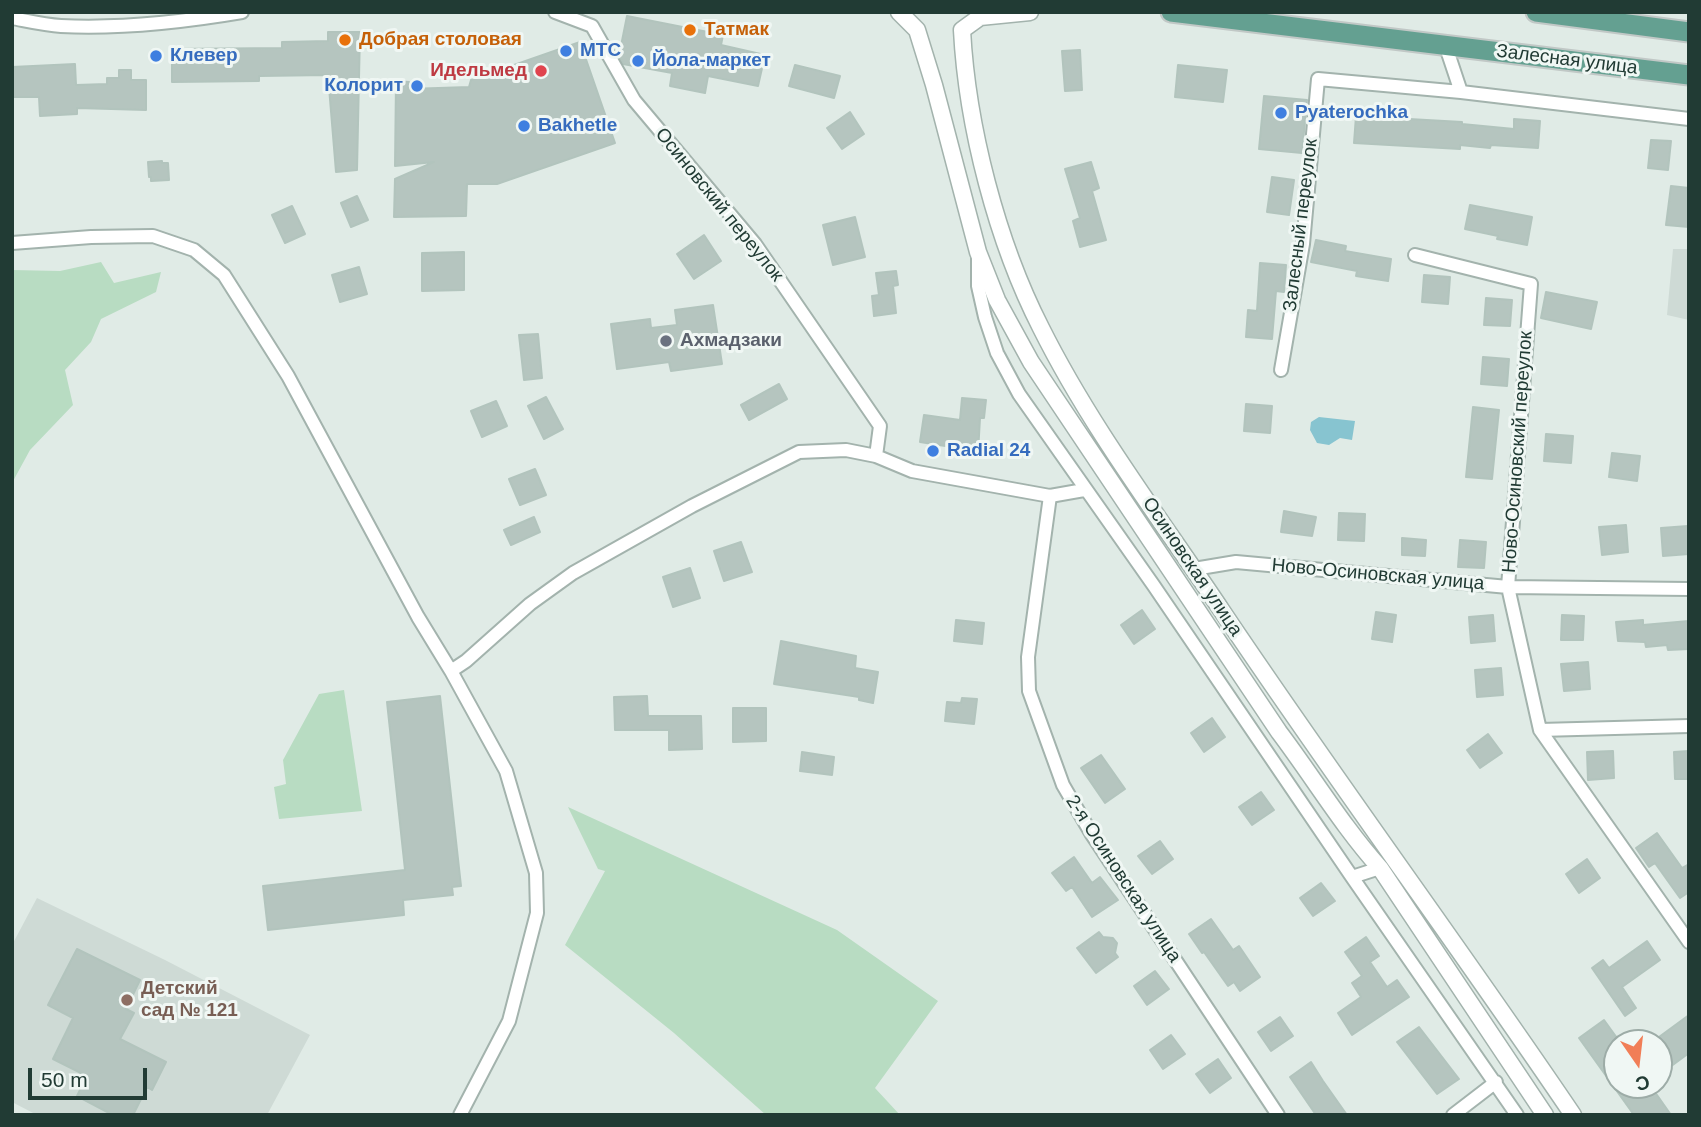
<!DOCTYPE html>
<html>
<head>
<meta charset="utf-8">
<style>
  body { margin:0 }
  #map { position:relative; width:1701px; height:1127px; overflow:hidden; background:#e0ebe6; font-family:Helvetica,sans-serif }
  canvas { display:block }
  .frame { position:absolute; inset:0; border:14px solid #213b34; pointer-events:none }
  .north { position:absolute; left:1603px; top:1029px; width:70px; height:70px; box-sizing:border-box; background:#f0f7f4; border:2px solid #9daca7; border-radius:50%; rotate:166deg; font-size:19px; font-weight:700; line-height:28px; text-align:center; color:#213b34 }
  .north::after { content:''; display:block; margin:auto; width:24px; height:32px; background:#f17e57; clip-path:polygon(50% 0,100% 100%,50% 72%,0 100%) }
  .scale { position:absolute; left:28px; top:1068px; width:119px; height:32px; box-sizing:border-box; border:4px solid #213b34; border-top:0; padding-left:9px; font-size:21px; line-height:24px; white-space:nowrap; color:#213b34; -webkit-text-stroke:5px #f0f7f4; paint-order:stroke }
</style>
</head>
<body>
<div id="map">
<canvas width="1701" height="1127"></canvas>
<div class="frame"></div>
<div class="north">С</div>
<div class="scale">50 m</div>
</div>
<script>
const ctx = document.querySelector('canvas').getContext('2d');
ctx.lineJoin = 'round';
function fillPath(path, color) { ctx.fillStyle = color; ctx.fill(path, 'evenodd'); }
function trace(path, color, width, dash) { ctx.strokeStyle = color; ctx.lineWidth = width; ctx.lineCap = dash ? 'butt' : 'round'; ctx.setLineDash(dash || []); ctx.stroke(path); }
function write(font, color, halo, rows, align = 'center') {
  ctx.font = font + ' Helvetica,sans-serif'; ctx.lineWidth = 6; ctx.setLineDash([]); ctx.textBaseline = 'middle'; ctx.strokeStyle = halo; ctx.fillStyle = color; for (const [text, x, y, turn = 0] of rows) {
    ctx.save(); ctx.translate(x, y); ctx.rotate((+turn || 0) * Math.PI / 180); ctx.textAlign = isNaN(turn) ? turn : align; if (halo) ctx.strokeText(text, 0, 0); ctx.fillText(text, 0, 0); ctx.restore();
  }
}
fillPath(new Path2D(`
  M1673,249H1689V320L1667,315Z
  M37,898L165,960L310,1035L267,1115H37L12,1102V945Z`), '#cedad5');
fillPath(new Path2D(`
  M101,262L114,283L161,272L156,292L101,319L91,342L65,370L73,405L30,450L12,483V270L60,271Z
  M344,690L362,811L279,819L274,787L286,784L283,760L319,694Z
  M568,807L837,930L938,1001L875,1088L900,1115H766L674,1033L565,945L605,871L598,869Z`), '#b8dcc2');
fillPath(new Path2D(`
  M1319,417L1355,421L1352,440L1340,438L1329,445L1317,443L1310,430L1311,422Z`), '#87c4d0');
const building = new Path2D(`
  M627,16L723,35L721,45L765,55L758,86L708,76L705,93L670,86L672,73L623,64L619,56Z
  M328,32H360L357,170L336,172L328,75L259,76V81L172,82V49L282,48V42L328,41Z
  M580,42L615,143L497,184H467L466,216L394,217L395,179L434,162L395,166L396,81L409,82L408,89L469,87L471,80Z
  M1080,50L1082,90L1065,91L1062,51Z
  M75,64L76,85L107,84V78H119V70H131V80H146V110L77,108V114L40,116L39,97H12V67Z
  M795,65L840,76L834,98L789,86Z
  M1178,65L1227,70L1223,102L1175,97Z
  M1264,96L1307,100L1302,153L1259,149Z
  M850,112L864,134L842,149L827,128Z
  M1356,116L1462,122V124L1514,129V119L1540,121L1538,148L1491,145L1490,148L1460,145V149L1354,143Z
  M1651,140L1671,141L1668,170L1648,168Z
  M162,161V163H168L169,180L151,181V177H149L148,162Z
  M1091,162L1099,188L1092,191L1106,240L1080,247L1073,221L1080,218L1065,169Z
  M1272,177L1294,180L1289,215L1267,212Z
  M1671,186L1689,188V227L1666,225Z
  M357,196L368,220L351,227L341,203Z
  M1470,205L1532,217L1527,245L1497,239L1498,236L1465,229Z
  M292,206L305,234L285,243L272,215Z
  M855,217L865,257L833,265L823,225Z
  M704,235L721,261L694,279L677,254Z
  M1316,240L1346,246L1345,251L1391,259L1388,281L1356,276L1357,271L1311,262Z
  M464,252V290L422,291V253Z
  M1260,263L1286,265L1284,292L1276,291L1272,339L1246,337L1248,310L1257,311Z
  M359,267L367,294L340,302L332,275Z
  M896,271L898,285L893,286L896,313L874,316L872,296L879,295L876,273Z
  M1424,275L1450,277L1448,304L1422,302Z
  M1546,292L1597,302L1591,329L1541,318Z
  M1486,298L1512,300L1510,326L1484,325Z
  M713,305L722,364L671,371L669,362L617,369L611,324L650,319L651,328L677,325L675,310Z
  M538,334L542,378L524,380L519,335Z
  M1483,357L1509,359L1507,386L1481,384Z
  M779,384L787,399L749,420L741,405Z
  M546,397L563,429L544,439L528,406Z
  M962,398L986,400L984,418H980L978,453L958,452V448L920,442L924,415L960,420Z
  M496,401L507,426L482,437L471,411Z
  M1246,404L1272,406L1270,433L1244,431Z
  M1473,407L1499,410L1492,479L1466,477Z
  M1546,434L1573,436L1571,463L1544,461Z
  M1612,453L1640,456L1637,481L1609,477Z
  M535,469L546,495L520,505L509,479Z
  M1284,511L1316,517L1312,536L1281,532Z
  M1339,513L1365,514L1364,541L1338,540Z
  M534,517L540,532L511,545L504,530Z
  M1626,525L1628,552L1602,555L1599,527Z
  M1688,526L1689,554L1663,556L1661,528Z
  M1402,538L1426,540L1425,556L1402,555Z
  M1460,540L1486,542L1484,568L1458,567Z
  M741,542L752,572L724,581L714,551Z
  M690,568L700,598L673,607L663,577Z
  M1142,610L1155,629L1134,644L1121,625Z
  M1376,612L1396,615L1392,642L1372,639Z
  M1493,615L1495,641L1471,643L1469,617Z
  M1562,615L1584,616L1583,640H1561Z
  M956,620L984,623L982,644L954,641Z
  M1643,620V625L1689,621V649L1668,650L1667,645L1646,647L1645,642L1618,641L1616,622Z
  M781,641L856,656L855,668L878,672L873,703L859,700V697L774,684Z
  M1588,662L1590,689L1564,691L1561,664Z
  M1501,668L1503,695L1477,697L1475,670Z
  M440,696L461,886L452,887L453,895L403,900L404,915L268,930L263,886L405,870L387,702Z
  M647,696L648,716H701L702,749L669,750V730H615L614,697Z
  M962,698L977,699L974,724L945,721L947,702L961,703Z
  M733,708H766V741L733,742Z
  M1212,718L1225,737L1204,752L1191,733Z
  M1488,734L1502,753L1480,768L1467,750Z
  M1613,751L1614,778L1588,780L1587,752Z
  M1689,751V779H1675L1674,752Z
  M802,752L834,757L832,775L800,771Z
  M1101,755L1125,789L1105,803L1081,768Z
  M1261,792L1274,810L1252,825L1239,807Z
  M1657,833L1682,868L1689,864V892L1680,898L1655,863L1649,867L1636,848Z
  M1160,841L1173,859L1152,874L1138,856Z
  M1074,857L1092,883L1100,877L1118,900L1092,917L1072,887L1066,891L1052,873Z
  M1587,859L1600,878L1579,893L1566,874Z
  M1321,883L1335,901L1313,916L1300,898Z
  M1211,919L1233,950L1239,946L1260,977L1240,991L1234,982L1228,986L1204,952L1202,953L1189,934Z
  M1099,932L1103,937L1113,938L1117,943L1115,953L1118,957L1096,973L1077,948Z
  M1366,937L1379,956L1370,962L1387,987L1397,980L1409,997L1352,1035L1338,1013L1361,997L1352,983L1362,976L1345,952Z
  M1647,941L1660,960L1622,987L1636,1008L1625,1016L1592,968L1603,960L1609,968Z
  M77,949L140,980L126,1009L134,1013L120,1039L166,1062L152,1090L147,1087L133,1115H113L77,1096L87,1076L53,1059L73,1018L48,1005Z
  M1155,971L1169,989L1147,1005L1134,986Z
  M1689,1015V1053L1670,1067L1659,1051V1037Z
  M1280,1017L1293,1036L1271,1051L1258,1032Z
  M1604,1020L1617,1038V1085H1650L1671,1115H1634L1579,1038Z
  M1419,1027L1459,1079L1437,1094L1397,1042Z
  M1171,1035L1185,1054L1163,1069L1150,1050Z
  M1218,1059L1231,1078L1210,1093L1196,1074Z
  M1311,1062L1323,1081L1347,1115H1316L1290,1077Z`);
fillPath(building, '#b5c5bf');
trace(building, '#b2c4bd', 2);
const minor = new Path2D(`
  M555,12L592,26L634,100L755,244L880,426L876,456
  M12,18C28,21 45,25 61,26C121,29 183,22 242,12
  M1446,47L1461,92
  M12,243L91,237L153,236L194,250L224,275L288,376L418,617L451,671L506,771L536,873L537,913L509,1021L460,1115
  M1415,255L1531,284L1508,587L1540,730L1689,942
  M978,257V286L985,317L997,353L1019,394L1154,586L1352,877L1517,1115
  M1281,370L1303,244L1318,79L1461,92L1689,119
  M1050,496L1028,657L1029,691L1063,785L1091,833L1278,1115
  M1194,569L1236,562L1508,587L1689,589
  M451,671L466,661L530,604L573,573L692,506L799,452L846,450L876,456L912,471L1050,496L1084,490
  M1540,730L1689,726
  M1352,877L1380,868
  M1453,1115L1496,1082`);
const tertiary = new Path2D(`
  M899,12L917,30L934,85L978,252L997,300L1031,362L1279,732C1313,777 1343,827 1380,868L1545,1115
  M1030,12L980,17L962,30C967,126 997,242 1041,328C1091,428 1160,518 1222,611C1336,781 1458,945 1573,1115`);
const primary = new Path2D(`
  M1171,12L1689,75
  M1536,12L1689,32`);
trace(minor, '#a3b3ad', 16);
trace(tertiary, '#a3b3ad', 19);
trace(primary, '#c1c8c6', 23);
trace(minor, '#fff', 12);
trace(tertiary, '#fff', 16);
trace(primary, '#64a091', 19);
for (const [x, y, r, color] of [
  [690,30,7,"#e8710a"],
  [345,40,7,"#e8710a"],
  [566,51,7,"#3f7fe0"],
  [156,56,7,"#3f7fe0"],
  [638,61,7,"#3f7fe0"],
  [541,71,7,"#e0444e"],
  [417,86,7,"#3f7fe0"],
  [1281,113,7,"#3f7fe0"],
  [524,126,7,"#3f7fe0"],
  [666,341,7,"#6b7280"],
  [933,451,7,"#3f7fe0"],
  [127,1000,7,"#8d6e63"]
]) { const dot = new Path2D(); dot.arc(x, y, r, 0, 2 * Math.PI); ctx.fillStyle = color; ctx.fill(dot); trace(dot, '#f0f7f4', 2.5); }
write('bold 19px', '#c56008', '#f0f7f4', [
  ["Татмак",704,30],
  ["Добрая столовая",359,40]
], 'left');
write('bold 19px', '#366cbe', '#f0f7f4', [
  ["МТС",580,51],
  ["Клевер",170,56],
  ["Йола-маркет",652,61],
  ["Колорит",403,86,"right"],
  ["Pyaterochka",1295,113],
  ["Bakhetle",538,126],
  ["Radial 24",947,451]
], 'left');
write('19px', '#213b34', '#f0f7f4', [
  ["Залесная улица",1567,60,7],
  ["Осиновский переулок",719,205,51],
  ["Залесный переулок",1301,225,-83],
  ["Ново-Осиновский переулок",1518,452,-86],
  ["Осиновская улица",1192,567,56],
  ["Ново-Осиновская улица",1378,575,5],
  ["2-я Осиновская улица",1123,879,57]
]);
write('bold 19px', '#be3a42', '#f0f7f4', [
  ["Идельмед",527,71]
], 'right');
write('bold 19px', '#5b616d', '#f0f7f4', [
  ["Ахмадзаки",680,341]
], 'left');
write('bold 19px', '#785e54', '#f0f7f4', [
  ["Детский",141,989],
  ["сад № 121",141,1011]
], 'left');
</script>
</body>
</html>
